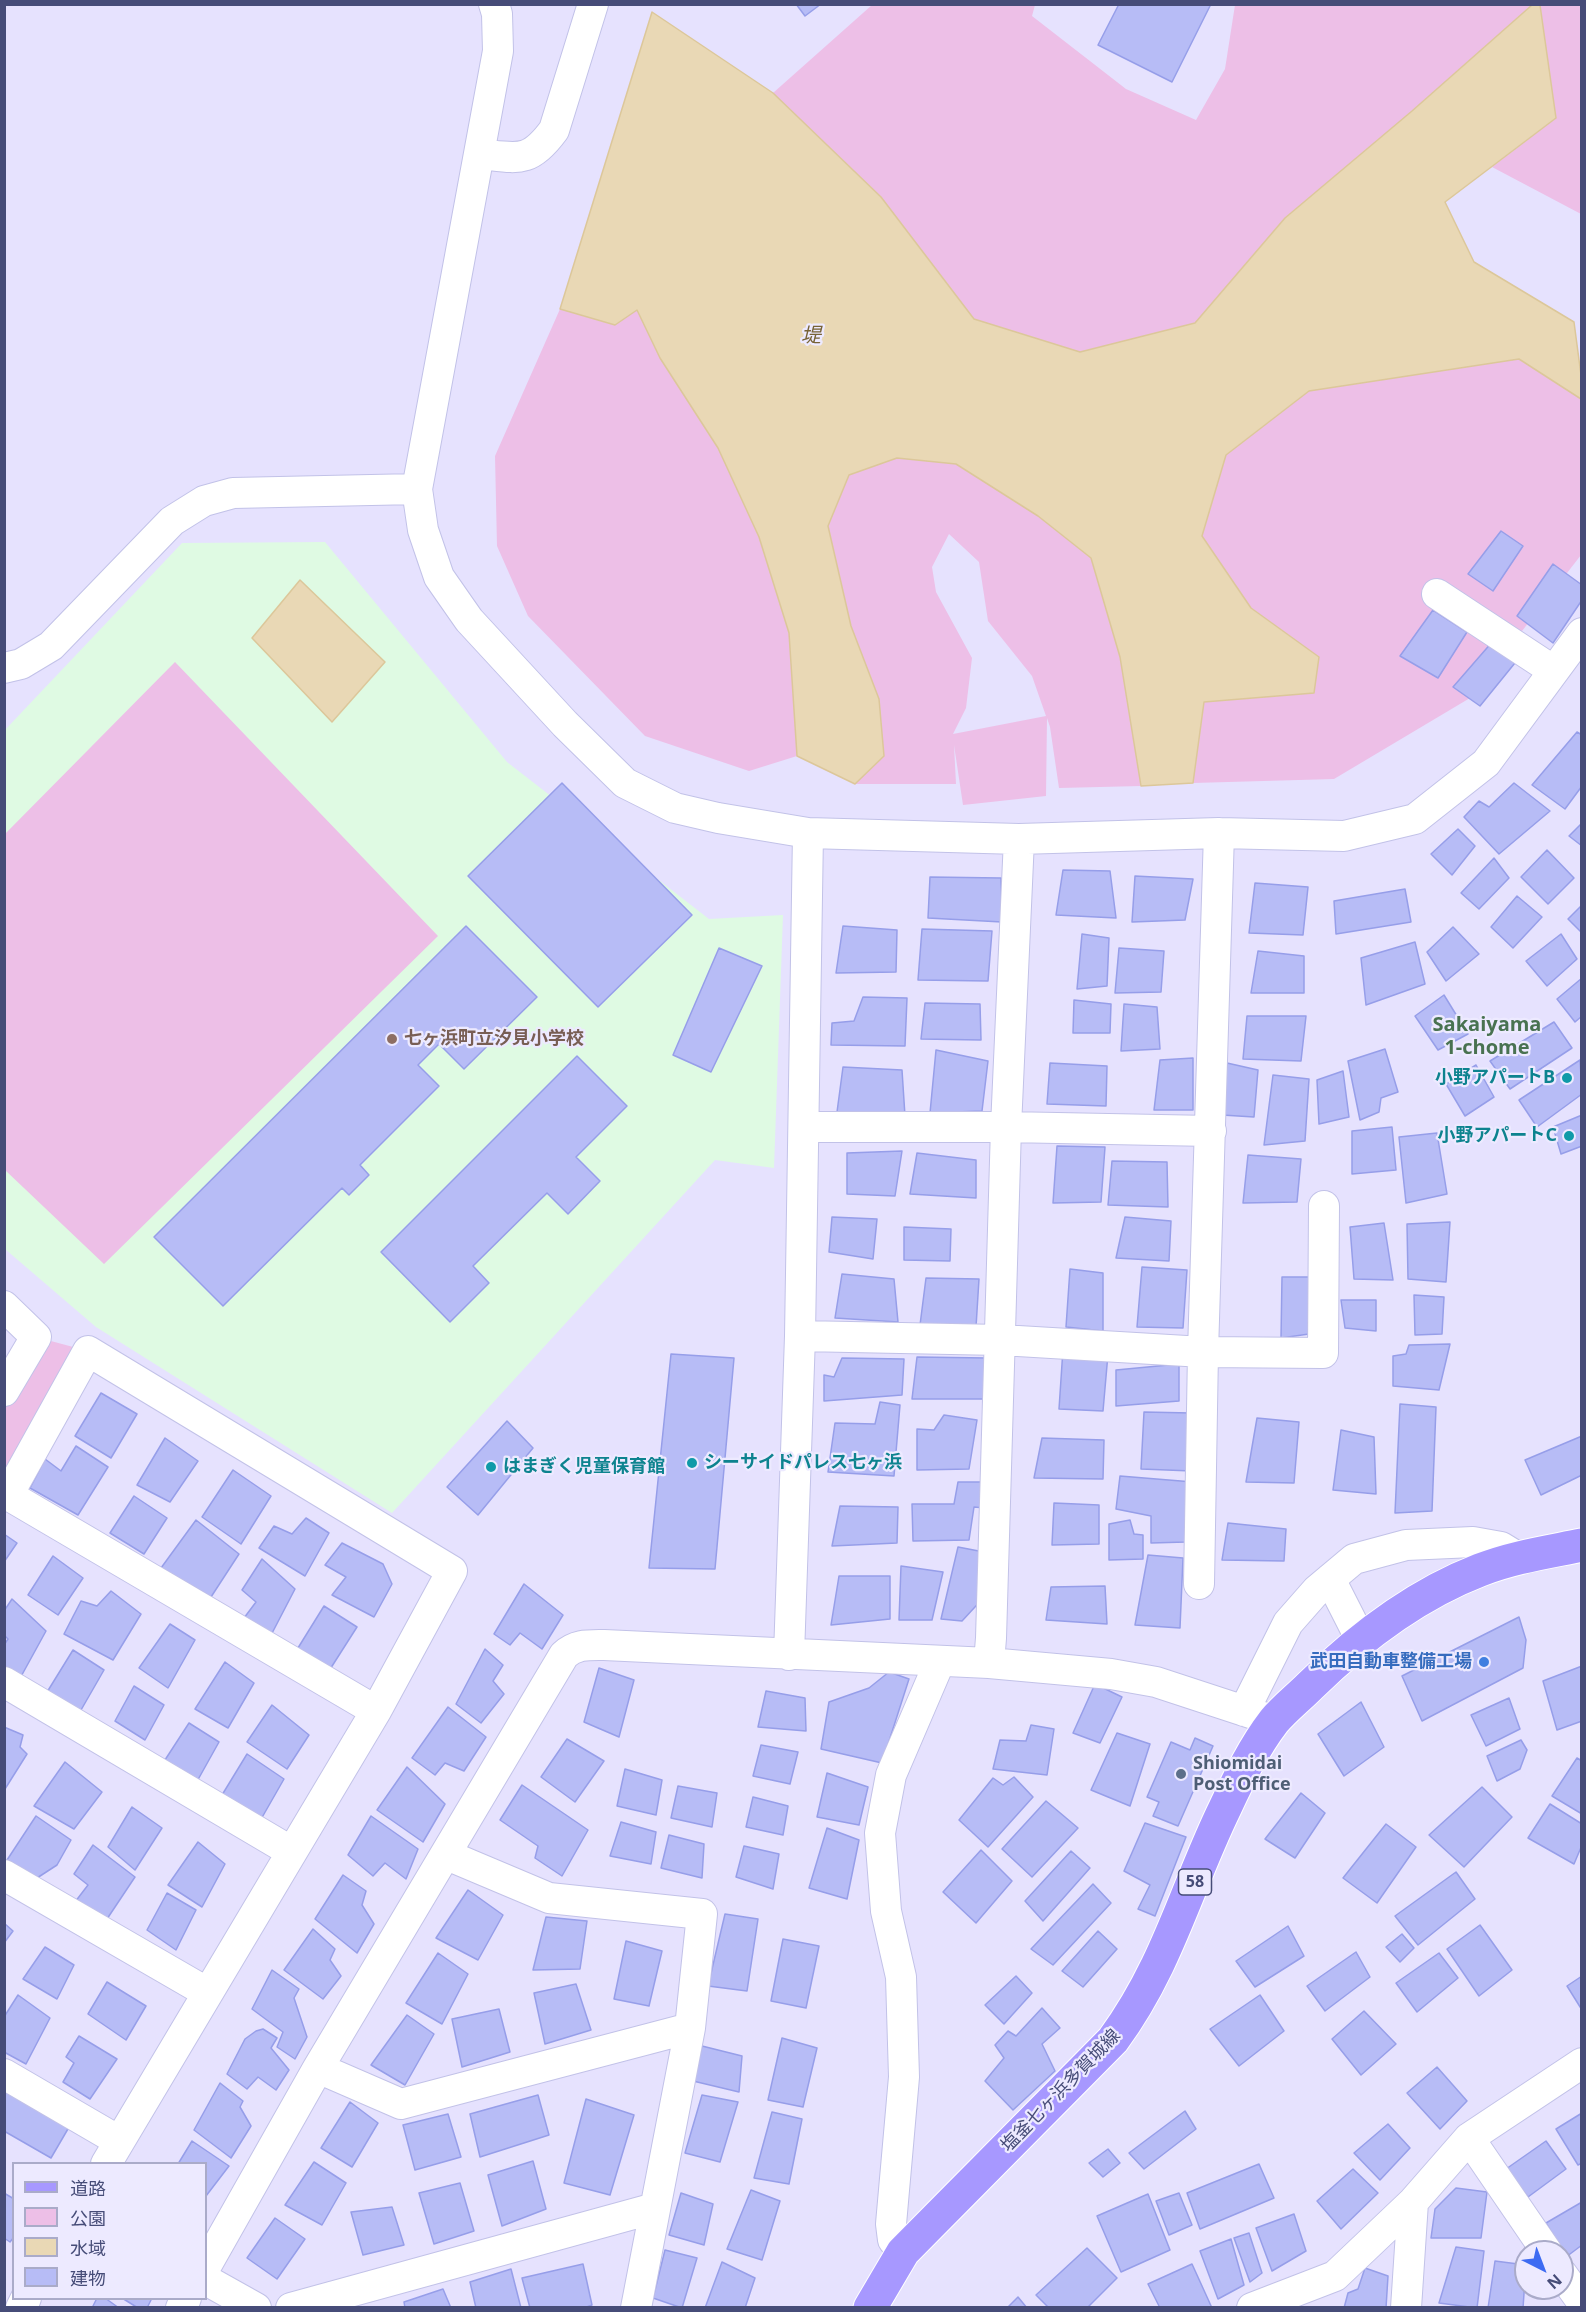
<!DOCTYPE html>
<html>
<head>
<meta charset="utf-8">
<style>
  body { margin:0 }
  #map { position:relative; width:1586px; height:2312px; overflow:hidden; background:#e6e2fe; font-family:"Open Sans","Noto Sans JP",sans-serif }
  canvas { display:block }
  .frame { position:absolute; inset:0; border:6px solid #464c78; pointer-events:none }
  .legend { position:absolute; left:12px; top:2162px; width:195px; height:138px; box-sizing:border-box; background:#edeaff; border:2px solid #aaabc9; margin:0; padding:8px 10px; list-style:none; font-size:18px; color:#464c78 }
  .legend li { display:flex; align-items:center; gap:12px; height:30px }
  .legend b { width:30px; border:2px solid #aaabc9 }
  .north { position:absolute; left:1514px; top:2240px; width:60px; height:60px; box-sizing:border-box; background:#edeaff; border:2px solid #aaabc9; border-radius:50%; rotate:138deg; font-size:16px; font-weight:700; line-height:24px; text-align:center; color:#464c78 }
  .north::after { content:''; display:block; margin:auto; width:21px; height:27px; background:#3d6bf2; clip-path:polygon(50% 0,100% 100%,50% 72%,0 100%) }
</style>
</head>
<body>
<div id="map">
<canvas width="1586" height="2312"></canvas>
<div class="frame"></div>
<ul class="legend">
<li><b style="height:8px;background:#a798ff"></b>道路</li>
<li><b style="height:16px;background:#edbfe7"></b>公園</li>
<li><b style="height:16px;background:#e9d8b5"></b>水域</li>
<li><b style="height:16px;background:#b7bcf6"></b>建物</li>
</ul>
<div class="north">N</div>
</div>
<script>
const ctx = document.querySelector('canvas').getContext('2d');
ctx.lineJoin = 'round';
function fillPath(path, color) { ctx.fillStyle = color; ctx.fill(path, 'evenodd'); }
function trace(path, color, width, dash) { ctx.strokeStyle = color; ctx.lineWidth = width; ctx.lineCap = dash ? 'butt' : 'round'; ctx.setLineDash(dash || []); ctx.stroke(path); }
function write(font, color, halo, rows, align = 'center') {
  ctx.font = font + ' "Open Sans","Noto Sans JP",sans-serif'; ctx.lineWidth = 4.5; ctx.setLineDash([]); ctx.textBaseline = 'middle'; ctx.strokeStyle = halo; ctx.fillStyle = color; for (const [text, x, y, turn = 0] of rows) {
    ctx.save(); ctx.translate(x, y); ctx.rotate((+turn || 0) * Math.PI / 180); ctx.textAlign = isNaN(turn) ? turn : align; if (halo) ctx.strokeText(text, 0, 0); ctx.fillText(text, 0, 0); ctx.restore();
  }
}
fillPath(new Path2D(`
  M325,542L507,762L709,919L783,915L774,1168L715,1160L392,1513L96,1327L5,1249L4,731L182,543Z`), '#dffae3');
fillPath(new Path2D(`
  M872,5H1035L1032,16L1126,89L1196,120L1225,69L1235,5H1532L1412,111L1285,218L1195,323L1080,352L974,319L881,197L773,93Z
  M1540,5H1581V214L1492,167L1556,118Z
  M560,309L614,325L637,309L660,358L718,448L759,537L789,633L797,756L749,771L645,736L528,616L497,546L495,456Z
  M1519,359L1581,399V555L1470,698L1334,779L1193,783L1204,702L1314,693L1319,657L1251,608L1202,536L1226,455L1309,391Z
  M897,458L956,464L1038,516L1091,558L1120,657L1141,786L1059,788L1050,727L1047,718L1046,796L963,805L954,745L956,784H855L884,756L879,699L851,626L828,526L849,475ZM949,534L979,562L988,621L1032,676L1046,716L953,734L966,708L972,658L936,592L932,567Z
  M175,662L438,936L104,1264L5,1170V834Z
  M36,1337L88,1351L5,1495V1391Z`), '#edbfe7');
const water = new Path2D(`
  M1532,5H1540L1556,118L1445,202L1474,262L1574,322L1581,375V399L1519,359L1309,391L1226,455L1202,536L1251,608L1319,657L1314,693L1204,702L1193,783L1141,786L1120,657L1091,558L1038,516L956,464L897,458L849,475L828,526L851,626L879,699L884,756L855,784L797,756L789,633L759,537L718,448L660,358L637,310L615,325L560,309L652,12L773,93L881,197L974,319L1080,352L1195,323L1285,218L1412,111Z
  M300,580L385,662L332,722L252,638Z`);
fillPath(water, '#e9d8b5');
trace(water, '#dcc79a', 1.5);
const building = new Path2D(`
  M796,4H821L805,16Z
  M1119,4H1211L1172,82L1098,45Z
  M1501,531L1523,546L1493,591L1468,574Z
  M1553,564L1582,585V600L1553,643L1517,616Z
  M1433,610L1467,632L1438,678L1400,656Z
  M1493,641L1519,658L1480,706L1453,687Z
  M1577,732L1582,735V786L1565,809L1532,785Z
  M562,783L692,915L598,1007L468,876Z
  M1514,783L1550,811L1499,854L1464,817L1479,801L1489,807Z
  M1582,823V846L1569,836Z
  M1458,829L1475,846L1452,875L1431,854Z
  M1547,850L1574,878L1548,904L1521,877Z
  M1494,858L1509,878L1479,909L1461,893Z
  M1063,870L1110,871L1116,918L1056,915Z
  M1135,876L1193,879L1185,920L1132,922Z
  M930,877L1001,878L1002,922L928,918Z
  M1255,883L1308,887L1303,935L1249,933Z
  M1405,889L1411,922L1336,934L1334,901Z
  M1517,896L1542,917L1513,948L1491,927Z
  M1582,905V933L1568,919Z
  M466,926L537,997L464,1069L439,1044L418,1065L439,1086L360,1165L369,1175L349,1195L342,1188L223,1306L154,1237Z
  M843,926L897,930L896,972L836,973Z
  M1453,927L1479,954L1446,981L1427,952Z
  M922,929L992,931L988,981L918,980Z
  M1082,934L1109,938L1107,986L1077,989Z
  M1561,934L1577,959L1547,986L1526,961Z
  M1415,942L1425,984L1366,1005L1361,958Z
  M719,948L762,966L711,1072L673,1055Z
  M1119,948L1164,951L1161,992L1115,993Z
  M1258,951L1304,956V993H1251Z
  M1582,978V1016L1575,1022L1557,999Z
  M1444,995L1468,1034L1438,1050L1415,1016Z
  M863,997L907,998L905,1046L831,1045L832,1023L854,1021Z
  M1074,1000L1111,1004L1110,1033H1073Z
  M925,1003L980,1004L981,1040L921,1039Z
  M1124,1004L1157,1007L1160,1049L1121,1051Z
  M1247,1016H1306L1301,1061L1243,1059Z
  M1554,1022L1572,1048L1510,1089L1490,1061Z
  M1385,1049L1398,1092L1381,1098L1379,1112L1360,1120L1348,1061Z
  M936,1050L988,1061L982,1111L930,1113Z
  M577,1056L627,1106L576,1157L600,1181L568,1214L547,1193L473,1266L489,1283L450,1322L381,1252Z
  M1193,1058V1110H1154L1160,1060Z
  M1580,1060L1582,1094L1537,1127L1519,1100Z
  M1050,1063L1107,1066L1106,1106L1047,1104Z
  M1227,1063L1258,1070L1254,1117L1222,1115Z
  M1476,1065L1494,1097L1465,1116L1446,1084Z
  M843,1067L902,1070L905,1116L837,1112Z
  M1343,1071L1349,1117L1319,1124L1317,1080Z
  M1273,1075L1309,1079L1305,1141L1264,1145Z
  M1582,1115V1146L1561,1154L1553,1127Z
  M1392,1127L1396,1170L1352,1174V1131Z
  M1437,1133L1447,1194L1406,1203L1399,1137Z
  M1057,1146L1105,1147L1101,1202L1053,1203Z
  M902,1151L895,1196L847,1194V1153Z
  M917,1153L976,1160V1198L910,1194Z
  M1248,1155L1301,1159L1297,1202L1243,1203Z
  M1112,1161L1167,1162L1168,1207L1108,1205Z
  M832,1217L877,1219L873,1259L829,1252Z
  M1125,1217L1171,1221L1169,1261L1116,1258Z
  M1450,1222L1446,1282L1408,1279L1407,1224Z
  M1384,1223L1393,1280L1354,1279L1350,1227Z
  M904,1227L951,1229L950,1261L904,1260Z
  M1142,1267L1187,1270L1183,1328L1137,1327Z
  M1070,1269L1103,1273V1331L1066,1327Z
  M842,1274L894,1279L898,1322L835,1318Z
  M1282,1277H1314L1316,1333L1281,1338Z
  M926,1278L979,1279L976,1327L920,1325Z
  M1414,1295L1444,1297L1442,1334L1415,1335Z
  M1341,1300H1376V1331L1345,1328Z
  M1450,1344L1439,1390L1393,1386V1356L1406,1354L1409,1345Z
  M1063,1349L1108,1354L1103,1411L1059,1409Z
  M671,1354L734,1358L715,1569L649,1568Z
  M917,1357L987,1358L985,1399H912Z
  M842,1358L904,1359L902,1395L824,1401V1375L834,1377Z
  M1179,1364V1401L1116,1406V1370Z
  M101,1393L137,1414L111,1458L75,1436Z
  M880,1402L900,1405L894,1476L828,1472L835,1423L875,1424Z
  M1400,1404L1436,1407L1432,1511L1395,1513Z
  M1144,1412L1191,1413L1192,1471L1141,1469Z
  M944,1415L977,1420L969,1469L917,1470V1429L934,1430Z
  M1257,1418L1299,1422L1294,1483L1246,1482Z
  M507,1421L533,1448L478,1515L447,1487Z
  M1341,1430L1374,1437L1376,1494L1333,1490Z
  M1582,1436V1475L1541,1495L1525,1460Z
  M165,1438L198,1461L170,1502L137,1485Z
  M1042,1438L1104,1440L1103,1479L1034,1478Z
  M76,1446L108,1467L78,1515L30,1488L45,1459L61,1471Z
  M233,1470L271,1496L241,1544L202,1517Z
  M1120,1476L1193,1482L1186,1542L1151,1543V1516L1116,1509Z
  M958,1482H984L985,1508L974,1507L969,1540L913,1541L912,1504H954Z
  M134,1496L167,1518L144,1554L110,1533Z
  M1054,1503L1099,1505V1544L1052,1545Z
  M840,1506L898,1507L897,1543L832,1546Z
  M306,1518L329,1533L305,1576L259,1548L274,1526L292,1534Z
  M196,1520L239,1554L211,1597L161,1568Z
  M1130,1520L1134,1534L1143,1535V1559L1109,1560V1524Z
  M1228,1523L1286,1529L1284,1561L1222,1560Z
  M4,1534L17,1543L4,1562Z
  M342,1543L383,1564L392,1584L374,1617L332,1595L346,1577L325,1565Z
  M958,1547L984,1552L987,1594L962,1621L941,1619Z
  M1148,1555L1183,1558L1180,1628L1135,1625Z
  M53,1556L83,1578L58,1615L28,1595Z
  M262,1559L295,1589L269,1639L244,1618L256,1602L242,1590Z
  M901,1566L943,1572L932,1620H899Z
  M839,1576H890V1619L831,1625Z
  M524,1584L563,1615L542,1649L520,1633L510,1645L494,1634Z
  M1105,1586L1107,1624L1046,1620L1051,1587Z
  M111,1591L141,1614L113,1660L64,1634L81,1601L97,1606Z
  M12,1599L46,1631L18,1682L4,1673V1645L8,1639L4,1635V1611Z
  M324,1606L357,1627L327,1674L293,1656Z
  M1519,1617L1526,1640L1523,1668L1422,1721L1402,1676Z
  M170,1624L195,1640L168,1688L139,1668Z
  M485,1649L503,1665L493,1681L504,1694L481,1723L456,1704Z
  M73,1650L104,1670L77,1717L44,1697Z
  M225,1662L254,1683L228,1728L195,1709Z
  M1582,1666V1721L1557,1730L1543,1681Z
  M599,1668L634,1680L619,1737L584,1722Z
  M889,1672L909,1679L882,1763L821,1749L829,1702L869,1688Z
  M1095,1684L1122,1697L1100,1743L1073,1733Z
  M134,1686L164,1705L145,1740L115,1721Z
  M766,1691L805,1698L806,1731L758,1727Z
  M1509,1698L1520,1729L1486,1746L1471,1715Z
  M1361,1702L1384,1747L1344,1776L1318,1734Z
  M272,1705L309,1735L287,1769L247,1742Z
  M448,1707L486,1737L464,1771L445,1763L435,1775L412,1758Z
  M189,1723L219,1742L195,1785L163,1763Z
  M1031,1725L1054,1729L1047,1775L993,1769L1000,1740L1026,1741Z
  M4,1727L23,1735L20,1747L27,1754L5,1789Z
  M1117,1733L1150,1744L1130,1806L1091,1790Z
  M1195,1738L1213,1746L1178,1826L1153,1816L1159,1802L1147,1797L1171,1742L1190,1750Z
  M567,1739L604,1761L575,1802L541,1777Z
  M1521,1740L1527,1750L1520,1769L1497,1781L1487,1756Z
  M761,1745L798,1752L790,1784L753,1776Z
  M247,1754L284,1779L260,1821L222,1795Z
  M1577,1758L1582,1761V1814L1552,1796Z
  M65,1762L102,1792L74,1829L34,1806Z
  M407,1767L445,1804L423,1842L377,1810Z
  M625,1769L662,1780L656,1815L617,1806Z
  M827,1773L868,1787L859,1825L817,1817Z
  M1014,1777L1033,1797L988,1847L959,1820L993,1778L1003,1785Z
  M522,1785L588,1830L562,1876L535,1858L538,1846L500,1820Z
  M678,1786L717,1793L712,1827L671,1818Z
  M1482,1787L1512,1817L1464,1867L1429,1835Z
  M1301,1793L1325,1813L1295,1858L1265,1839Z
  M753,1797L788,1806L783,1835L746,1827Z
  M1046,1801L1078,1828L1032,1877L1002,1849Z
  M1550,1804L1582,1824V1845L1574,1864L1528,1838Z
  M132,1807L162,1828L135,1870L108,1847Z
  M36,1816L71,1840L57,1865L37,1878L7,1860Z
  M371,1816L418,1849L406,1879L385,1863L373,1876L348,1855Z
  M621,1822L656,1832L651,1864L610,1856Z
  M1145,1823L1186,1837L1155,1916L1138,1909L1150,1885L1124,1871Z
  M1386,1824L1416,1847L1377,1903L1343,1878Z
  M827,1828L859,1840L847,1899L809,1888Z
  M669,1835L704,1844L702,1878L661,1868Z
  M198,1842L225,1864L202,1907L168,1885Z
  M93,1845L135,1877L107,1919L75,1902L88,1885L74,1874Z
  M744,1846L779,1854L773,1889L736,1877Z
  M981,1850L1012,1881L976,1923L943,1892Z
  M1071,1851L1090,1868L1043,1921L1025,1901Z
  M1456,1872L1475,1899L1418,1945L1395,1916Z
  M343,1875L366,1891L362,1905L374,1924L357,1953L315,1919Z
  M1093,1884L1111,1903L1053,1965L1031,1949Z
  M468,1890L503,1915L478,1960L436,1938Z
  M167,1893L196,1910L176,1950L147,1930Z
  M725,1914L758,1919L747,1991L708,1986Z
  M546,1917L587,1921L580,1969L533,1970Z
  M4,1923L13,1931L4,1943Z
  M1480,1925L1512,1970L1479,1996L1447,1949Z
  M1288,1926L1304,1956L1255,1987L1236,1961Z
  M313,1929L335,1949L330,1960L341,1976L323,1999L284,1970Z
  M1098,1931L1117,1949L1083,1987L1062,1971Z
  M1402,1934L1414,1948L1400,1962L1386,1947Z
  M783,1939L819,1946L806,2008L771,2001Z
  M626,1941L662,1951L649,2006L614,1999Z
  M45,1947L74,1965L57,1999L23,1979Z
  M1356,1952L1370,1977L1325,2011L1307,1986Z
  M438,1953L468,1974L442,2024L406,2003Z
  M1439,1953L1458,1978L1417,2012L1396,1983Z
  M272,1970L299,1989L294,1998L307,2037L295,2059L277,2047L283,2032L252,2009Z
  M1016,1976L1032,1993L1004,2024L985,2005Z
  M1582,1976V2010L1567,1986Z
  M107,1982L146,2006L126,2040L88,2014Z
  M576,1984L591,2030L545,2044L534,1993Z
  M18,1995L50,2018L26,2064L4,2052V2017Z
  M1260,1995L1284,2031L1239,2066L1210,2029Z
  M1042,2008L1060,2028L1042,2044L1055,2071L1013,2110L985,2081L1004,2058L995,2045L1008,2031L1016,2036Z
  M499,2009L510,2052L462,2067L452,2019Z
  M1364,2011L1396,2044L1361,2075L1332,2039Z
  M407,2015L434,2034L405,2085L371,2065Z
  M263,2029L277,2038L271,2048L289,2070L276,2090L258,2077L247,2089L227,2074L245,2039L256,2031Z
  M79,2036L117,2059L90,2099L63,2082L74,2063L66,2057Z
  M782,2038L817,2048L803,2107L768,2100Z
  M702,2046L742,2056L739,2092L693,2081Z
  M1437,2067L1467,2101L1440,2129L1407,2093Z
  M220,2083L243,2101L240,2107L251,2126L231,2158L194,2130Z
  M4,2084L72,2122L51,2158L4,2131Z
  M538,2095L549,2135L480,2157L470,2114Z
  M702,2095L738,2102L720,2162L685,2153Z
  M586,2099L634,2115L610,2195L564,2183Z
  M350,2102L378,2123L352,2167L321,2148Z
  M1185,2111L1196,2129L1144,2169L1129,2153Z
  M772,2112L802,2119L789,2184L754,2178Z
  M1582,2113V2163L1578,2165L1556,2129Z
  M448,2114L461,2157L415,2170L403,2125Z
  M1388,2124L1410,2148L1380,2180L1354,2153Z
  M192,2141L229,2166L206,2196V2164H178Z
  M1546,2141L1566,2169L1528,2197L1506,2169Z
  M1108,2149L1120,2163L1103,2177L1089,2163Z
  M533,2161L546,2209L502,2226L488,2175Z
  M314,2162L346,2183L322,2225L285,2205Z
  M1259,2164L1274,2198L1200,2229L1187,2193Z
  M1353,2169L1378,2193L1341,2229L1317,2201Z
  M460,2183L474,2231L434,2244L419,2193Z
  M1456,2188L1487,2192L1481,2238H1431L1435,2209Z
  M751,2190L780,2201L762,2260L727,2249Z
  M4,2193L14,2199V2237L10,2242L4,2238Z
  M681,2193L713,2204L704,2245L669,2235Z
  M1179,2193L1192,2225L1169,2235L1156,2201Z
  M1148,2194L1170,2250L1121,2272L1097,2216Z
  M1582,2202V2245L1566,2257L1546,2223Z
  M392,2207L404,2245L363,2255L351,2212Z
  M1294,2214L1306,2251L1272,2271L1256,2228Z
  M275,2218L305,2239L277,2279L247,2258Z
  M1249,2233L1262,2273L1250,2282L1234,2238Z
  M1231,2239L1244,2285L1218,2299L1200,2251Z
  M1456,2247L1484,2251L1477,2308L1439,2303Z
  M1087,2248L1117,2278L1087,2308H1049L1036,2295Z
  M665,2250L697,2258L682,2308L653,2298Z
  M1495,2261L1526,2265L1523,2308H1488Z
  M722,2262L755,2278L745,2308H705Z
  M583,2264L592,2305L584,2308H530L522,2278Z
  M1192,2264L1212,2308H1160L1148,2284Z
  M1365,2268L1388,2276L1386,2308H1344L1348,2293L1358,2289Z
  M511,2269L521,2308H476L470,2282Z
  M443,2289L451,2308H405L404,2302Z
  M1018,2297L1027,2308H1007Z
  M97,2298H105L119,2308H92Z
  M122,2298H152L147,2308H138Z`);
fillPath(building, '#b7bcf6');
trace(building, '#969ee9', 1.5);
const minor = new Path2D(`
  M494,4L497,14L498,51L417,489L423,530L439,577L469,620L565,724L625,783L675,808L718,818L808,833L1019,839L1219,833L1344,836L1415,819L1486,763L1582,633
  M480,154C518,158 529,164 554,130L593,4
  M1437,594L1554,671
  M4,668L21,664L51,646L172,521L204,501L233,493L417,489
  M805,1127H1006L1211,1131
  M4,1306L36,1337L4,1391
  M800,1336L1001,1340L1203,1352L1323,1353L1324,1206
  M1330,1579L1361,1640
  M1199,1584L1203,1352L1219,833
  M789,1655L800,1336L808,833
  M989,1663L991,1638L1006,1127L1019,839
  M4,1682L292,1852
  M1244,1711L1288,1623L1317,1590L1354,1559L1406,1545L1473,1542L1501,1547L1519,1558
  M447,1855L549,1898L702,1914L690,2028
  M4,1875L208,1993
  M318,2068L401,2104L690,2028L636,2308
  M4,2074L119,2141
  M1469,2138L1547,2252
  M106,2164L376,1711L452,1571L88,1351L8,1495L376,1711
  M903,2252L893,2240L891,2224L904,2077L901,1977L886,1911L880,1833L891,1775L940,1661
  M206,2266L318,2068L564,1655C576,1644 588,1645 604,1645L989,1663L1111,1674L1156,1682L1275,1721
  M1562,2274L1582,2302
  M206,2280L256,2308
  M21,2308L26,2298
  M181,2308L186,2298
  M291,2308L655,2208
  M1252,2308L1335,2276L1413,2202
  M1406,2308L1413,2202L1469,2138L1582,2063`);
const major = new Path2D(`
  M870,2308L903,2252L1113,2040C1168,1965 1186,1888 1225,1808C1239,1778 1254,1747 1274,1721C1284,1709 1298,1698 1310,1686C1359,1638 1415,1595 1480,1570C1513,1557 1548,1552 1582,1545`);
trace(minor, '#c2c2e8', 32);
trace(major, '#fff', 35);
trace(minor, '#fff', 30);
trace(major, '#a798ff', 33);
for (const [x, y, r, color] of [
  [392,1039,6,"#8d6e63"],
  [1567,1078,6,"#0f9aa8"],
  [1569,1136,6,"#0f9aa8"],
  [692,1463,6,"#0f9aa8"],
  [491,1467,6,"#0f9aa8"],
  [1484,1662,6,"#3f7fe0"],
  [1181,1774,6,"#5c6f8a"]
]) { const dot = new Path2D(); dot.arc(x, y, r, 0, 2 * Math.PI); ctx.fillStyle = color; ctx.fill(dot); trace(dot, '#edeaff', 2); }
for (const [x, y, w] of [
  [1195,1882,33]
]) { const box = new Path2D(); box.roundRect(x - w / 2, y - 13, w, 26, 4.5); ctx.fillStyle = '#edeaff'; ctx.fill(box); trace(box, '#464c78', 1.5); }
write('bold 16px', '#464c78', null, [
  ["58",1195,1882]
]);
write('bold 18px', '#785e54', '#edeaff', [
  ["七ヶ浜町立汐見小学校",404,1039]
], 'left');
write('bold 18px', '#0d838f', '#edeaff', [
  ["小野アパートB",1555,1078],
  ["小野アパートC",1557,1136],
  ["シーサイドパレス七ヶ浜",704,1463,"left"],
  ["はまぎく児童保育館",503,1467,"left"]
], 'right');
write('bold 18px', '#366cbe', '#edeaff', [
  ["武田自動車整備工場",1472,1662]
], 'right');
write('bold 18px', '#4e5e75', '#edeaff', [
  ["Shiomidai",1193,1764],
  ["Post Office",1193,1785]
], 'left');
write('18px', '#464c78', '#edeaff', [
  ["塩釜七ヶ浜多賀城線",1061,2091,-46]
]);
write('italic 20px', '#776336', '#edeaff', [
  ["堤",811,336]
]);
write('bold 20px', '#497251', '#edeaff', [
  ["Sakaiyama",1487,1025],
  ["1-chome",1487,1048]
]);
</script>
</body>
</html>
